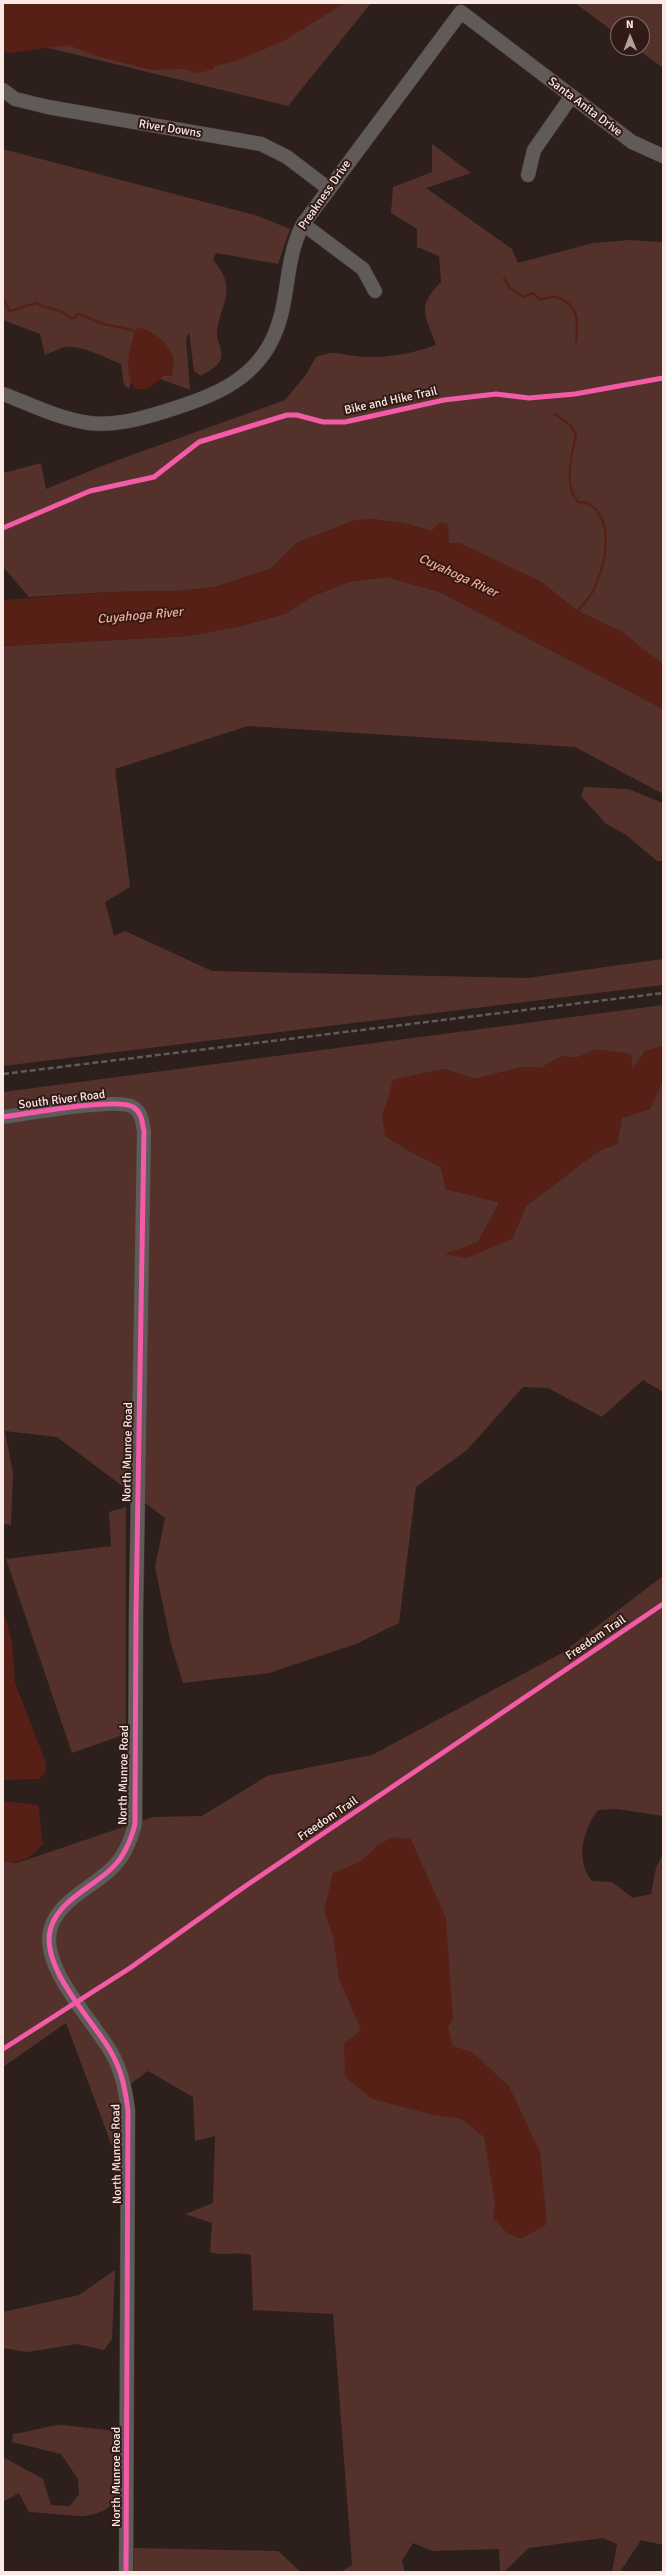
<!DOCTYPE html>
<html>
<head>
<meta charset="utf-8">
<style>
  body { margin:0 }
  #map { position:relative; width:666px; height:2575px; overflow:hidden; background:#2c1f1c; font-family:Signika,sans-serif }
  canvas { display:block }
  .frame { position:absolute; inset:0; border:4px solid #fae9e5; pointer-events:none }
  .north { position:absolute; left:610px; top:16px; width:40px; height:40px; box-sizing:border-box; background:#321b16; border:1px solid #826d69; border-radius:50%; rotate:359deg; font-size:11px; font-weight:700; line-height:16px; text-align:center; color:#fae9e5 }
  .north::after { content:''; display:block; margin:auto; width:14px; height:18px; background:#b2a29f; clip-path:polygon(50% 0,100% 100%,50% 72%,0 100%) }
</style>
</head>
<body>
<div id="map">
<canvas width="666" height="2575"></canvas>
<div class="frame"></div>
<div class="north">N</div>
</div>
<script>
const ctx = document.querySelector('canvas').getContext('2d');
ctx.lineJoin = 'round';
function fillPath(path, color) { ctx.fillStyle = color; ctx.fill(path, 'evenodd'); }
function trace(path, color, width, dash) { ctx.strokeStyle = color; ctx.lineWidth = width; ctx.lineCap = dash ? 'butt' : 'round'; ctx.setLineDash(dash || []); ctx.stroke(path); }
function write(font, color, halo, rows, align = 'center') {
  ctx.font = font + ' Signika,sans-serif'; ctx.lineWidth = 4; ctx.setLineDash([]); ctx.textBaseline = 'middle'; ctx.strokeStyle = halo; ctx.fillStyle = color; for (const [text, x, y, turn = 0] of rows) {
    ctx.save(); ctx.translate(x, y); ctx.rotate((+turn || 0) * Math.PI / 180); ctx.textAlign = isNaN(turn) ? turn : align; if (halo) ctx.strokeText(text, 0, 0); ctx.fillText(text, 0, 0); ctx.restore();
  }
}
fillPath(new Path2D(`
  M3,3H371L288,106L3,37Z
  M575,3H663V68L636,48H642V24H618V35Z
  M432,144L471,173L426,188L512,249L518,263L593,243L629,240L663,242V664L601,622L579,612L549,588L449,543L431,531L404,523L372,519L298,542L270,569L215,587L177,591L111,592L29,597L3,567V473L41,463L46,489L107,464L285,400L305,376L316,357C337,350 335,354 356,356C383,359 411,354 436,345C425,314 416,307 441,282L439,256L417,247V229L391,213L393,187L432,172Z
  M3,149L258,216L290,229L278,264L216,253L213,260C240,291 219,303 217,335C217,343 225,352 220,361C216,368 208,371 201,376L194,371L189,332L186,339L190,390L130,368L132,379L129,389L124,385L121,364C105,358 83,345 65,347C59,348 52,353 45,355L40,334L3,320Z
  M387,577L440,592L663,709V794L575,747L248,726L115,769L130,887L105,902L114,936L125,931L212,971L527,978L663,959V985L3,1066V646L188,636L241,626L285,614L313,596L348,582Z
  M584,787L628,789L663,803V861H657L625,834L606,824L581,796Z
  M663,1005V1046L645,1051L632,1071L597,1049L576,1058L562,1056L541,1068L522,1067L475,1079L444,1069L393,1080L385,1136L413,1153L441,1167L446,1189L500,1202L478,1242L512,1239L526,1206L598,1151L617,1144L622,1118L650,1109L663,1080V1392L643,1380L602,1417L548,1388L523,1387L467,1450L416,1487L399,1623L356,1644L269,1673L183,1683L171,1644L155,1567L165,1518L57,1437L5,1431L13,1473L11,1525L3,1524V1092Z
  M126,1507V1734L72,1753L6,1559L111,1546L109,1512Z
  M663,1576V1816L617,1809L598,1810C583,1829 575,1861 592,1881L612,1882L633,1898L651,1894L656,1868L663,1853V2545L641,2540L620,2572H612L617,2544L603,2538L529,2548L504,2572H500L499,2549L433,2551L413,2543L402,2561L405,2572H341L352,2565L333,2314L253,2310L251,2255C234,2251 226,2257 210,2252L212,2223L185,2214L213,2203L215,2136L195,2141L193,2097L148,2071L129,2085L116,2157L66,2023L3,2067V1861L17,1863L153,1817L202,1816L267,1776L372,1755L562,1653Z
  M115,2270L112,2339L104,2350L77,2344L28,2352L3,2348V2312L79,2295Z
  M62,2425L108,2430L118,2436C121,2465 131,2506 94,2514C89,2515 84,2517 79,2516C62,2515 46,2513 29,2512L19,2493L3,2502V2457L43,2479L51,2505L70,2506L79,2494L78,2479L61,2454L12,2442L13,2434C30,2432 44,2426 62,2425Z
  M134,2548L278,2551L301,2572H134Z`), '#54322b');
fillPath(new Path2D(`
  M3,3H345L282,42L233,62L215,66L212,70L197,73L182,69L152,70L96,56L68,45L10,53L3,51Z
  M137,328C151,328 166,342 172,353C175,360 173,369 172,376H163C157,383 145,393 135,388C122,372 130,344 137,328Z
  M372,519L404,523L431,531L441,522L448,524L449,543H460L540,581L579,612L621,631L663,664V709L440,592L387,577L348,582L313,596L285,614L241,626L188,636L3,646V600L111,592L177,591L215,587L270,569L298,542L355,520Z
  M663,1046V1080L650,1109L622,1118L617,1144L598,1151L526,1206L512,1239L467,1258L444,1254L478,1242L500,1203L446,1189L441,1167L413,1153L385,1136L382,1117L393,1080L444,1069L475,1079L522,1067L541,1068L562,1056L576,1058L597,1049L631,1054L633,1070L645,1051Z
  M3,1609L12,1642L15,1683L46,1763V1771L39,1779L3,1780Z
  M3,1801L38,1805C41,1819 40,1831 43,1844C29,1858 24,1864 3,1861Z
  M393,1837L411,1839L446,1918L453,2020L448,2027L453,2046L472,2052L509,2086L540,2152L547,2224L521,2239L507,2233L493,2218L495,2204L484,2137L461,2119L433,2115L372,2099L345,2077L344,2044L361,2030L339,1979L333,1936L324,1911L333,1873L360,1862L378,1845Z`), '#572016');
trace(new Path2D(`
  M504,279L510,288L524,297L532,293L540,299C545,299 551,296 556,297C580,305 578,322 576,342
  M3,299L10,311L36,303C48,311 59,306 70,318H74L77,314C88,316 96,323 107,325C118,327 126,327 136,332
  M555,414L571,426L576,434C572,453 563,486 578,502C581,503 584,502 587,503C617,519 605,567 593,591C589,599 582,606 576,613`), '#572016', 2.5);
const minor = new Path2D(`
  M3,90L15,99L48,107L261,144L287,157L329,189
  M528,175L534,150L571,97
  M303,224L363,269L375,291
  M3,394C30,404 59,419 89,423C116,426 140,419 166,411C208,398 251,383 272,340C291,301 283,263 303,224L461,12L632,142L663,156
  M3,1117C26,1114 118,1097 133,1107C142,1112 142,1122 144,1131L136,1613L135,1824C131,1840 123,1858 111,1869C91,1888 60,1900 51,1927C38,1966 93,2020 111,2052C122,2071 125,2089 128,2110L126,2572`);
trace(minor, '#473c3a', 15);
trace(minor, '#605a58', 14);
trace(new Path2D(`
  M3,1074L663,993`), '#625a58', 2.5, [6, 3]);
trace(new Path2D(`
  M3,528L90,491L154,477L199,442L287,415H297L323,422H345L444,400L496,394L529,398L575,394L663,378
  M3,1117C26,1114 118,1097 133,1107C142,1112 142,1122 144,1131L136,1613L135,1824C131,1840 123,1858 111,1869C91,1888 60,1900 51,1927C38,1966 93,2020 111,2052C122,2071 125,2089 128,2110L126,2572
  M3,2049L130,1968L244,1887L663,1604`), '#f35aa7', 5);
write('12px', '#fae9e5', '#321b16', [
  ["Santa Anita Drive",585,107,37],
  ["River Downs",170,129,9],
  ["Preakness Drive",325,195,-55],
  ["Bike and Hike Trail",391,401,-12],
  ["South River Road",62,1100,-7],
  ["North Munroe Road",128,1452,-89],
  ["Freedom Trail",596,1638,-34],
  ["North Munroe Road",124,1775,-89],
  ["Freedom Trail",328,1819,-34],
  ["North Munroe Road",117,2154,-91],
  ["North Munroe Road",117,2477,-90]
]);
write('italic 13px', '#f5a897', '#321b16', [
  ["Cuyahoga River",458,576,25],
  ["Cuyahoga River",140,616,-5]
]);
</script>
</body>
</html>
